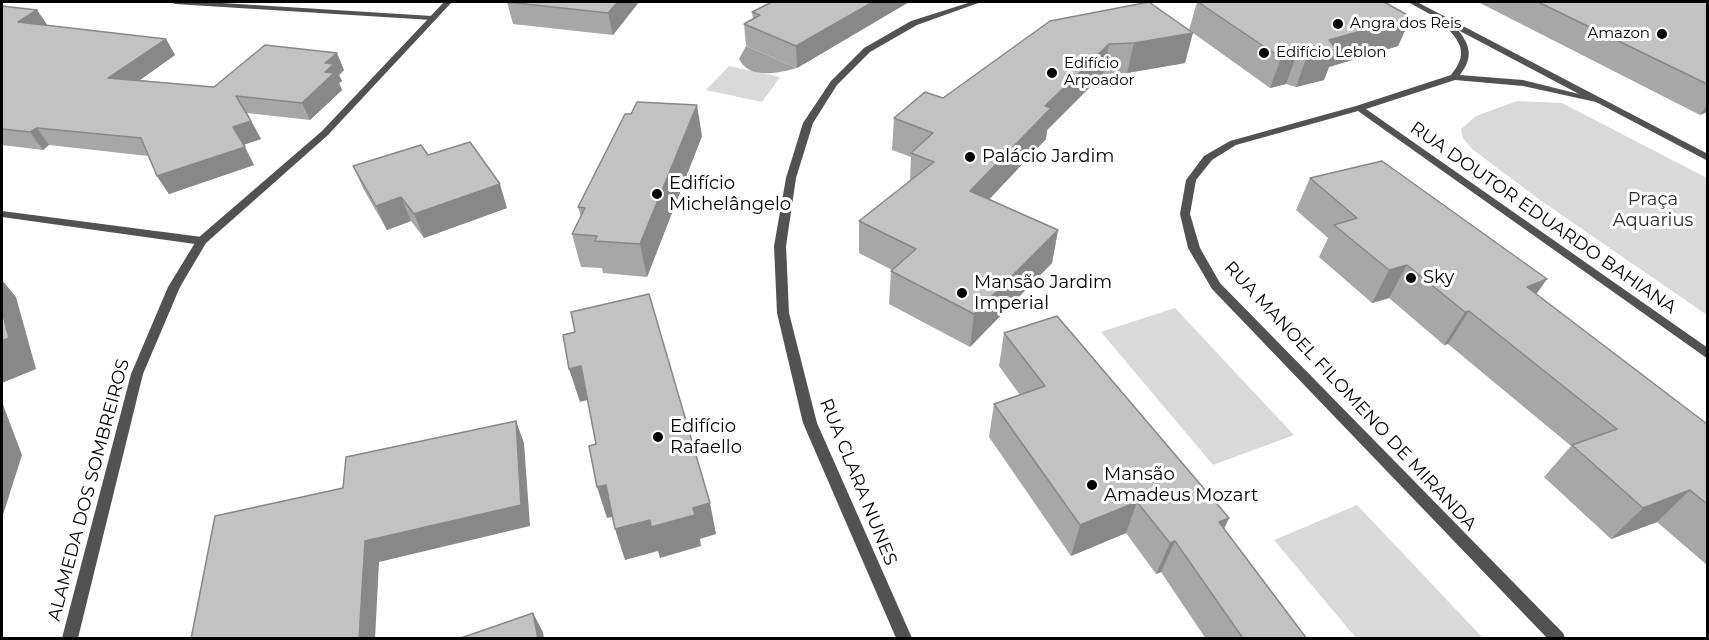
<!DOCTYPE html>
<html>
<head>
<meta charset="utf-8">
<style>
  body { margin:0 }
  #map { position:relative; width:1709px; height:640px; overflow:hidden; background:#fff; font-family:Montserrat,sans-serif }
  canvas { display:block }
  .frame { position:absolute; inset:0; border:3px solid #000; pointer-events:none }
</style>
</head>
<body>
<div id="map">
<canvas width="1709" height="640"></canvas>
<div class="frame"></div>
</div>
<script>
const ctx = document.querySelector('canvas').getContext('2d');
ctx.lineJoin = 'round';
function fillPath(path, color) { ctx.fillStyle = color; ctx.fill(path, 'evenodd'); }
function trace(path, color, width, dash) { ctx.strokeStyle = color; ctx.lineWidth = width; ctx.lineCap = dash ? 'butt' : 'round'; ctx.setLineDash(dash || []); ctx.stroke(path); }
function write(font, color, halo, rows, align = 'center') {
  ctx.font = font + ' Montserrat,sans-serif'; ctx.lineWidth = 6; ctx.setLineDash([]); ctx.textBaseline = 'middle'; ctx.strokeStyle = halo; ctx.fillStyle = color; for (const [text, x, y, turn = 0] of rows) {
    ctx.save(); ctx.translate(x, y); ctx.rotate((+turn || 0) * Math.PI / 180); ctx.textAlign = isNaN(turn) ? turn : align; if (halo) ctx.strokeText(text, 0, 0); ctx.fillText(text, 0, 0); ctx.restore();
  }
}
fillPath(new Path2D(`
  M729,66L780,77L762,102L706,90Z
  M1517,101L1562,103L1707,178V315L1540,200L1472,149L1463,138L1461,129L1476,116Z
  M1175,308L1294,435L1213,465L1101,332Z
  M1357,505L1483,638H1356L1274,540Z`), '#d9d9d9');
fillPath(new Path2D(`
  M746,46L797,68C779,73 749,80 739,59Z`), '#a0a0a0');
fillPath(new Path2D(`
  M171,2H206L432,16L436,18L432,20L175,4Z
  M971,2H981L917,25L870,52L837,85L813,123L796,178L786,246L789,313L817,423L912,638H896L803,423L777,313L774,246L786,178L803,123L831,81L864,48L911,21Z
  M1408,2H1417L1708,154V161L1596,102L1523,86L1455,80L1366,109L1708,348V359L1358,111L1236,145L1212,160L1196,180L1190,214L1200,248L1220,283L1563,633L1565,638H1547L1212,289L1188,248L1180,214L1186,180L1204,156L1230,141L1356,106L1451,75C1467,55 1463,44 1446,27V23ZM1458,30L1579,94L1523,80L1460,75C1473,58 1471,46 1458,30Z
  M2,211L202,237L208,241L202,245L2,217Z`), '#525252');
fillPath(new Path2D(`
  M444,2H452L328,135L206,243L180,287L143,374L78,638H62L131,374L168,287L198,238L322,131Z`), '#525252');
fillPath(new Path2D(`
  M507,2H639L613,35L513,24Z
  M909,2L797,68L746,46L744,24L753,19L752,12Z
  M1149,2L1185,63L1127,73L1103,74L1047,130L1046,139L989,199L1058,230L1052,263L970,347L889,304L891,271L892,270L859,253V221L910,181L911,157L892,150L894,118L943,98Z
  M1197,2H1384L1411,17L1398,46L1329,67L1324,80L1296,87L1286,84L1270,88L1189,30Z
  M1478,2H1707V112L1700,115Z
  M2,6L37,10L47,25L166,39L175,55L140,80L214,87L344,70L339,75L342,81L339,83L342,90L310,120L247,113L261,139L243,145L254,165L169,194L157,176L148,156L49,145L43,150L2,145Z
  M702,136L647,277L603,273L602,268L581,267L572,234L581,216L578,207Z
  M428,155L507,208L424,238L411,221L387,230L364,190L353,166Z
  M1310,178L1536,294L1707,424V565L1657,522L1611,539L1544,477L1571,446L1448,344L1444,345L1389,298L1372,303L1319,257L1328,238L1296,210Z
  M1004,333L1229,518L1224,529L1307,639H1206L1161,572L1156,574L1126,533L1071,556L989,437L994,404L1020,395L999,366Z`), '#a7a7a7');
fillPath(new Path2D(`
  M618,2H639L613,35L608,13Z
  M873,2H909L797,68L796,46Z
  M37,10L48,26L18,22Z
  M1411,17L1398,46L1329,67L1324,80L1296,87L1307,56L1329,40Z
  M1193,33L1185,63L1127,73L1134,43Z
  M166,39L175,55L119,95L108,78Z
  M1109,44L1103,74L1047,130L1046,139L967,223L970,191L1045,106Z
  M337,53L344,70L339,75L342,81L339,83L342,90L310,120L302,103L325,72V63Z
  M1297,54L1286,84L1270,88L1281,58Z
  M697,105L702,136L647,277L640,244Z
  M1707,105V112L1700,115Z
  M251,121L261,139L243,145L233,127Z
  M37,128L49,145L43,150L30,132Z
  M245,147L254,165L169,194L157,176Z
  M500,184L507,208L424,238L414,214Z
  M401,197L411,221L387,230L376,206Z
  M1058,230L1052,263L970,347L974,314Z
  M1407,265L1389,298L1372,303L1389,270Z
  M1547,279L1524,312L1527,287Z
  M2,280L16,297L36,369L2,383Z
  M1469,311L1448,344L1444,345L1465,312Z
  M581,366L591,399L580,402L569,369Z
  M2,402L22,455L2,518Z
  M516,421L524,443L530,526L379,562L375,639H359L365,541Z
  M606,485L616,516L607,518L597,487Z
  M1690,490L1657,522L1611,539L1643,508Z
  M1137,502L1126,533L1071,556L1080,525Z
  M710,503L716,534L700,539L701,546L660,558L658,551L625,560L615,529Z
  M1229,518L1214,549L1219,522Z
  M1175,541L1161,572L1156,574L1170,543Z
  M533,613L543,632L544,639H538Z`), '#888');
const building = new Path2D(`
  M507,2H618L608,13Z
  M772,2H873L796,46L744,24L760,15L752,12Z
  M1149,2L1193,33L1134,43L1109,44L1045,106L1051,108L970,191L1058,230L974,314L891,271L916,249L859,221L934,162L911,153L933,133L894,118L925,92L943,98L1050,21Z
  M1198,2H1384L1411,17L1329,40L1336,49L1307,56L1297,54L1281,58Z
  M1538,2H1707V84Z
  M2,6L37,10L18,22L166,39L108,78L214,87L265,45L337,53L325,63L334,64L325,72L334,73L302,103L236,96L251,121L233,127L245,147L157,176L141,138L37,128L30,132L2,129Z
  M637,102L697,105L640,244L595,241L597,236L572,234L585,208L578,207L625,114H631Z
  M470,142L500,184L414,214L401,197L376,206L353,166L421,145L428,155Z
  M1382,161L1547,279L1527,287L1707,424V504L1690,490L1643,508L1572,445L1617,429L1469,311L1465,312L1407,265L1389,270L1334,225L1357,218L1310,178Z
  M649,294L710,503L693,508L695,515L651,527L650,520L615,529L606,485L597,487L589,446L596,444L581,366L569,369L563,335L575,332L571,312Z
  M2,311L9,338L2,341Z
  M1057,316L1229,518L1219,522L1307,639H1238L1242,637L1175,541L1170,543L1137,502L1080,525L994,404L1045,386L1004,333Z
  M516,421L521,505L365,541L359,639H191L215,516L343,488L346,457Z
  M533,613L538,639H458Z`);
fillPath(building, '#c2c2c2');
trace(building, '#888', 1.5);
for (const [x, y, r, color] of [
  [1338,24,6,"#000"],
  [1662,34,6,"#000"],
  [1264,53,6,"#000"],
  [1052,73,6,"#000"],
  [970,157,6,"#000"],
  [657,194,6,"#000"],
  [1411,278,6,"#000"],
  [962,293,6,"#000"],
  [658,437,6,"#000"],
  [1092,485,6,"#000"]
]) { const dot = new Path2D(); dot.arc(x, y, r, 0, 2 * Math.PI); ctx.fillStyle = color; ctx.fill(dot); trace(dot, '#fff', 2); }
write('15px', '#000', '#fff', [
  ["Angra dos Reis",1350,24],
  ["Amazon",1650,34,"right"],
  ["Edifício Leblon",1276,53],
  ["Edifício",1064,64],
  ["Arpoador",1064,81]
], 'left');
write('18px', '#000', '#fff', [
  ["Palácio Jardim",982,157],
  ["Edifício",669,184],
  ["Michelângelo",669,205],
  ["Sky",1423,278],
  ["Mansão Jardim",974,283],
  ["Imperial",974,304],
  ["Edifício",670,427],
  ["Rafaello",670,448],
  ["Mansão",1104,475],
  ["Amadeus Mozart",1104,496]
], 'left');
write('18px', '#303030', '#fff', [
  ["Praça",1653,200],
  ["Aquarius",1653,221]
]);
write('18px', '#000', '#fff', [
  ["RUA DOUTOR EDUARDO BAHIANA",1543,218,35],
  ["RUA MANOEL FILOMENO DE MIRANDA",1350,396,47],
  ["RUA CLARA NUNES",858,482,68],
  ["ALAMEDA DOS SOMBREIROS",89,490,-75]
]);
</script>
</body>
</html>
